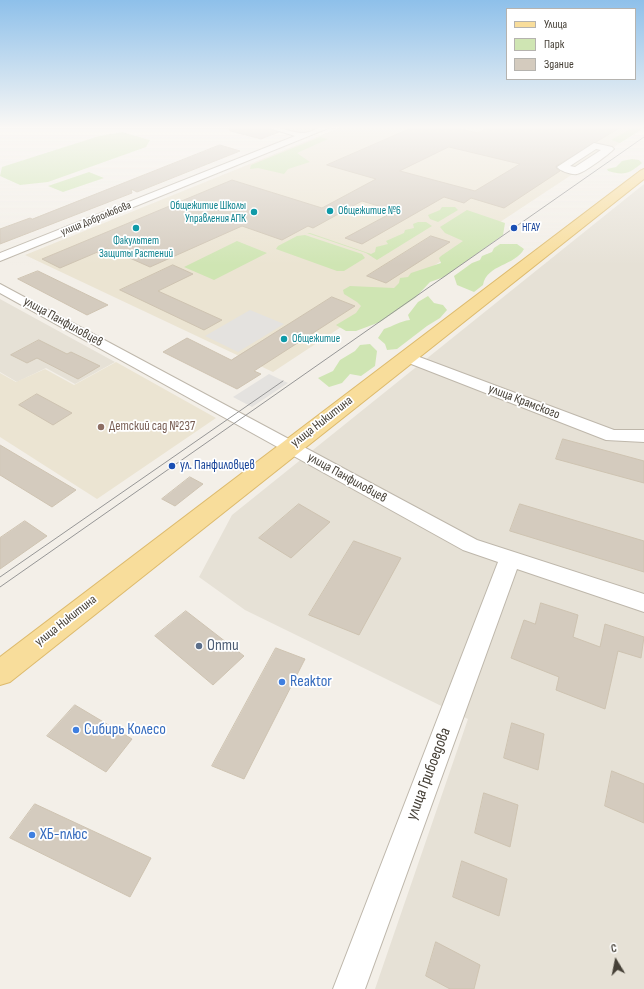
<!DOCTYPE html>
<html>
<head>
<meta charset="utf-8">
<style>
  body { margin:0 }
  #map { position:relative; width:644px; height:989px; overflow:hidden; background:#f3efe8; font-family:"Sofia Sans Condensed",sans-serif }
  canvas { display:block }
  .legend { position:absolute; left:506px; top:8px; width:130px; height:72px; box-sizing:border-box; background:#fff; border:1px solid #b5b3af; margin:0; padding:5px 7px; list-style:none; font-size:12px; color:#464037 }
  .legend li { display:flex; align-items:center; gap:8px; height:20px }
  .legend b { width:20px; border:1px solid #b5b3af }
  .north { position:absolute; left:596px; top:941px; width:40px; height:40px; -webkit-text-stroke:3px #fff; paint-order:stroke; rotate:350deg; font-size:11px; font-weight:700; line-height:16px; text-align:center; color:#464037 }
  .north::after { content:''; display:block; margin:auto; width:14px; height:18px; background:#464037; clip-path:polygon(50% 0,100% 100%,50% 72%,0 100%) }
</style>
</head>
<body>
<div id="map">
<canvas width="644" height="989"></canvas>
<ul class="legend">
<li><b style="height:5px;background:#f8dd9b"></b>Улица</li>
<li><b style="height:11px;background:#cfe5b3"></b>Парк</li>
<li><b style="height:11px;background:#d4cbbe"></b>Здание</li>
</ul>
<div class="north">С</div>
</div>
<script>
const ctx = document.querySelector('canvas').getContext('2d');
ctx.lineJoin = 'round';
function fillPath(path, color) { ctx.fillStyle = color; ctx.fill(path, 'evenodd'); }
function trace(path, color, width, dash) { ctx.strokeStyle = color; ctx.lineWidth = width; ctx.lineCap = dash ? 'butt' : 'round'; ctx.setLineDash(dash || []); ctx.stroke(path); }
function write(font, color, halo, rows, align = 'center') {
  ctx.font = font + ' "Sofia Sans Condensed",sans-serif'; ctx.lineWidth = 3.5; ctx.setLineDash([]); ctx.textBaseline = 'middle'; ctx.strokeStyle = halo; ctx.fillStyle = color; for (const [text, x, y, turn = 0] of rows) {
    ctx.save(); ctx.translate(x, y); ctx.rotate((+turn || 0) * Math.PI / 180); ctx.textAlign = isNaN(turn) ? turn : align; if (halo) ctx.strokeText(text, 0, 0); ctx.fillText(text, 0, 0); ctx.restore();
  }
}
fillPath(new Path2D(`
  M272,127H321L304,133H294Z
  M644,184V989H375L468,719L245,610L199,577L232,515Z
  M0,299L115,362L75,384L46,368L17,382L0,372Z`), '#e6e1d6');
fillPath(new Path2D(`
  M341,127H644L273,372L25,255Z
  M116,362L216,418L97,499L0,437V373L16,382L45,369L74,385Z`), '#ebe4d2');
fillPath(new Path2D(`
  M632,128L641,130L620,143L611,140Z
  M122,132L150,140L146,147L48,182L20,185L0,176L2,167L99,136Z
  M320,137L328,139L297,153L310,162L288,169L284,174L258,168L250,169L251,165Z
  M632,159L639,160L642,163C630,173 625,176 608,171L607,169L616,167L622,161Z
  M89,172L104,178L63,192L48,186Z
  M442,207H455L458,210L438,222L430,219L428,215L440,210Z
  M467,210L505,223L503,235L444,277L430,282L415,298L380,322L356,331H346L336,325L356,313L361,306L357,302L344,294L343,290L350,286L394,288L399,283L400,278L408,277L411,273L441,263L439,258L441,256L463,241L445,233L440,227Z
  M418,222H426L432,226L377,260L366,253L307,233H310L371,254L375,252L376,247L388,244L386,241L404,233L405,230L414,228L413,224Z
  M305,235L362,254L365,258L344,271H337L276,249L278,246L297,236Z
  M237,241L267,253L214,280L184,267Z
  M500,244H517L524,249C515,266 487,264 483,285L474,292L457,285L454,276L472,263L480,260L482,256L492,252L494,248Z
  M428,296L434,303L443,305L447,310L440,318L427,326L397,349L387,350L385,344L378,338L384,329C394,326 400,321 410,320L408,315L418,302Z
  M370,344L377,351L375,366L361,376L350,374L342,383L329,387L318,378L333,371L340,360L355,351L360,345Z`), '#cfe5b3');
fillPath(new Path2D(`
  M250,310L284,324L238,352L205,336Z
  M269,374L288,383L252,407L233,397Z`), '#e4e2df');
const building = new Path2D(`
  M230,127H265L279,132L261,139L230,131Z
  M414,127H452L478,133L489,127H621L556,166V168L560,171L504,208L471,198L464,203L444,197L362,244L345,238L395,211L362,201L313,228L308,226L282,240L242,226L150,267L107,248L60,268L42,259L232,180L322,208L376,179L327,165ZM449,147L520,164L475,191L400,171Z
  M220,145L240,151L137,192L131,189L132,193L0,244V229L30,218L32,219Z
  M431,236L450,242L386,283L367,276Z
  M173,265L193,274L158,291L222,320L204,330L120,290Z
  M38,271L108,305L87,315L18,279Z
  M332,297L355,306L254,371L261,374L237,389L163,352L187,338L231,360Z
  M39,340L67,354L71,352L100,366L78,379L37,358L27,363L11,355Z
  M37,394L72,413L53,425L19,405Z
  M563,439L644,461V483L556,459Z
  M0,445L76,490L52,507L0,475Z
  M190,477L203,484L175,506L162,499Z
  M299,504L330,522L291,558L259,538Z
  M520,504L644,541V572L510,531Z
  M25,521L47,536L0,569V538Z
  M354,541L401,558L359,635L309,615Z
  M541,603L578,615L573,637L600,647L605,624L644,637L641,658L618,651L605,709L556,690L559,677L511,658L524,620L535,624Z
  M186,611L244,656L213,685L155,636Z
  M276,648L305,659L244,779L212,766Z
  M75,705L132,739L106,772L47,736Z
  M512,723L544,734L538,770L504,758Z
  M612,771L644,784V823L605,806Z
  M484,793L518,805L510,847L475,833Z
  M35,804L151,858L130,897L10,838Z
  M462,861L507,879L499,916L453,897Z
  M436,942L480,965L474,989H450L426,976Z`);
fillPath(building, '#d4cbbe');
trace(building, '#cec3b1', 1);
const minor = new Path2D(`
  M266,127C280,125 292,134 304,133C314,132 319,125 331,127L0,261V253L295,136Z
  M594,143L612,147L614,149C609,154 584,173 577,174C572,175 560,171 557,167ZM596,149L601,150L575,167L570,166Z
  M0,284L477,540L644,594V612L517,569L365,989H333L498,562L463,550L0,293Z
  M406,352L614,430H644V442L606,440L401,360L398,357L401,354Z`);
const major = new Path2D(`
  M644,169V179L10,682L0,685V657L640,171Z`);
trace(minor, '#beb7ab', 2);
trace(major, '#ddba6c', 2);
fillPath(minor, '#fff');
fillPath(major, '#f8dd9b');
trace(new Path2D(`
  M0,577L283,381
  M0,587L644,137`), '#969696', 1);
const sky = ctx.createLinearGradient(0, 0, 0, 265);
sky.addColorStop(0, '#8ec0ea');
sky.addColorStop(0.48, '#faf8f5');
sky.addColorStop(1, '#faf8f500');
ctx.fillStyle = sky;
ctx.fillRect(0, 0, 644, 265);
for (const [x, y, r, color] of [
  [330,211,4,"#0f9aa8"],
  [254,212,4,"#0f9aa8"],
  [136,228,4,"#0f9aa8"],
  [514,228,4,"#1a4fb4"],
  [284,339,4,"#0f9aa8"],
  [101,427,4,"#8d6e63"],
  [172,466,4,"#1a4fb4"],
  [199,646,4,"#5c6f8a"],
  [282,682,4,"#3f7fe0"],
  [76,730,4,"#3f7fe0"],
  [32,835,4,"#3f7fe0"]
]) { const dot = new Path2D(); dot.arc(x, y, r, 0, 2 * Math.PI); ctx.fillStyle = color; ctx.fill(dot); trace(dot, '#fff', 1.5); }
write('11px', '#0d838f', '#fff', [
  ["Общежитие Школы",246,206,"right"],
  ["Управления АПК",246,219,"right"],
  ["Общежитие №6",338,211],
  ["Факультет",136,241,"center"],
  ["Защиты Растений",136,254,"center"],
  ["Общежитие",292,339]
], 'left');
write('11px', '#464037', '#fff', [
  ["улица Добролюбова",96,219,-22]
]);
write('11px', '#164399', '#fff', [
  ["НГАУ",522,228]
], 'left');
write('13px', '#464037', '#fff', [
  ["улица Панфиловцев",63,322,29],
  ["улица Крамского",524,402,21],
  ["улица Никитина",322,422,-38],
  ["улица Панфиловцев",347,478,29],
  ["улица Никитина",66,621,-38]
]);
write('13px', '#785e54', '#fff', [
  ["Детский сад №237",109,427]
], 'left');
write('13px', '#164399', '#fff', [
  ["ул. Панфиловцев",180,466]
], 'left');
write('16px', '#4e5e75', '#fff', [
  ["Опти",207,646]
], 'left');
write('16px', '#366cbe', '#fff', [
  ["Reaktor",290,682],
  ["Сибирь Колесо",84,730],
  ["ХБ-плюс",40,835]
], 'left');
write('16px', '#464037', '#fff', [
  ["улица Грибоедова",429,774,-69]
]);
</script>
</body>
</html>
